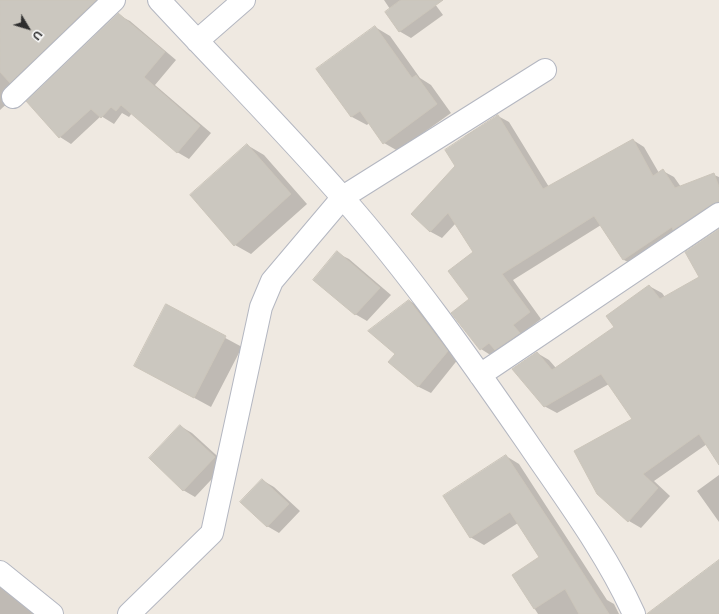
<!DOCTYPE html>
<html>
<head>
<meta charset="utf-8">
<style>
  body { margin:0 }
  #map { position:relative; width:719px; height:614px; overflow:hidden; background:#efe9e1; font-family:Montserrat,sans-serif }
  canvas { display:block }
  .north { position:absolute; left:8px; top:8px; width:40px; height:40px; -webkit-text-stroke:3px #fff; paint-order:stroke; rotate:128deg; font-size:11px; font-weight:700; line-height:16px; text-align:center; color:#2e2e2e }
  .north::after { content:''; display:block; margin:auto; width:14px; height:18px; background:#2e2e2e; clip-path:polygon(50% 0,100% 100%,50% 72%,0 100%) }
</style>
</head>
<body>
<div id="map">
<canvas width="719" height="614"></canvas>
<div class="north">U</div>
</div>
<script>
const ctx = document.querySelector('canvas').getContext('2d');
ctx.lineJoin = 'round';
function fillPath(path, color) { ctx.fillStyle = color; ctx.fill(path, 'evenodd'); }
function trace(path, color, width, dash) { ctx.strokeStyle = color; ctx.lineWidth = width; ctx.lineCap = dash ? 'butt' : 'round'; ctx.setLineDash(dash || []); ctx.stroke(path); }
fillPath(new Path2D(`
  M0,0H120L0,110Z
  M384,0H432L443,15L411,38L399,31L390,9Z
  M118,15L130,21L176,60L155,85L211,133L189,159L177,152L132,113L129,117L122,113L114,124L101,116L71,144L60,137Z
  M375,27L390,36L420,78L431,85L451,113L398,151L384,143L369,123L367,125L352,117L318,69Z
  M498,116L509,122L549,187L633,140L644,147L659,173L663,171L674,177L681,187L714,175L719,177V213L636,266L624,260L601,225L513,280L541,319L524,332L531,340L492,356L481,349L470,299L475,252L456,223L442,238L431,232L412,214L456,166L466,138L465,136Z
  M247,145L264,155L307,204L251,254L235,245Z
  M719,230V463L707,444L654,481L670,496L641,528L629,521L597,493L633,419L609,384L557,413L544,406L537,353L549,360L556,368L616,327L649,286L662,293L665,297L700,277Z
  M337,253L349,259L391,295L367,321L355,314Z
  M410,301L421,308L459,358L431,393L419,387L389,362L397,353Z
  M166,306L242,347L211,407L152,375Z
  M180,426L192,433L226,464L195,497L183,490Z
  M506,456L519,464L607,600L614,604L619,614H538L513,575L541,557L518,523L484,545L470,537Z
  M719,475V522L697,491Z
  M262,480L274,487L300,511L279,533L267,526Z
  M0,574L35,614H0Z`), '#0003');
const building = new Path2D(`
  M0,0H96L10,83L0,72Z
  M401,0H443L399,32L385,12Z
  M118,13L165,52L144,77L200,126L177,153L121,105L116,111L111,107L101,118L91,109L59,138L26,101Z
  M375,26L412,78L416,75L437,104L383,144L360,111L351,117L316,69Z
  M498,115L543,189L633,139L653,176L663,169L675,188L714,173L719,187V202L712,204L673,230L672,227L623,260L594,216L502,274L530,312L513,325L520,333L495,350L489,343L480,350L451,313L469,299L448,271L473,252L448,213L430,232L411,214L455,166L445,150Z
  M247,144L291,194L234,246L190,195Z
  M719,229V465L699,434L643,474L658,488L628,522L597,494L574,451L632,419L601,374L544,407L512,369L537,352L552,370L614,327L606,316L649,285L660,299L699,277L685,252Z
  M337,251L380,288L355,315L313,280Z
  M409,300L448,351L418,387L388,362L395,354L368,331Z
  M166,304L226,336L194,398L134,366Z
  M180,425L215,457L183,491L149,458Z
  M506,455L556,531L609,614H579L565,589L534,609L512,575L539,557L510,512L470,538L443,496Z
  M262,479L289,504L267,527L240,502Z
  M719,560V614H647Z`);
fillPath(building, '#cbc7bf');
trace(building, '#cbc5ba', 1);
const minor = new Path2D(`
  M159,0C220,66 284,130 343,198C410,274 469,358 527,442C565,498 606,552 634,614
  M197,41L244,0
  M13,97L114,0
  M480,375L719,214
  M0,572L52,614
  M129,614L212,533L261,307L272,281L343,197L545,70`);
trace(minor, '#b4b7c1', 24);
trace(minor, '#fff', 22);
</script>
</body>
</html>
